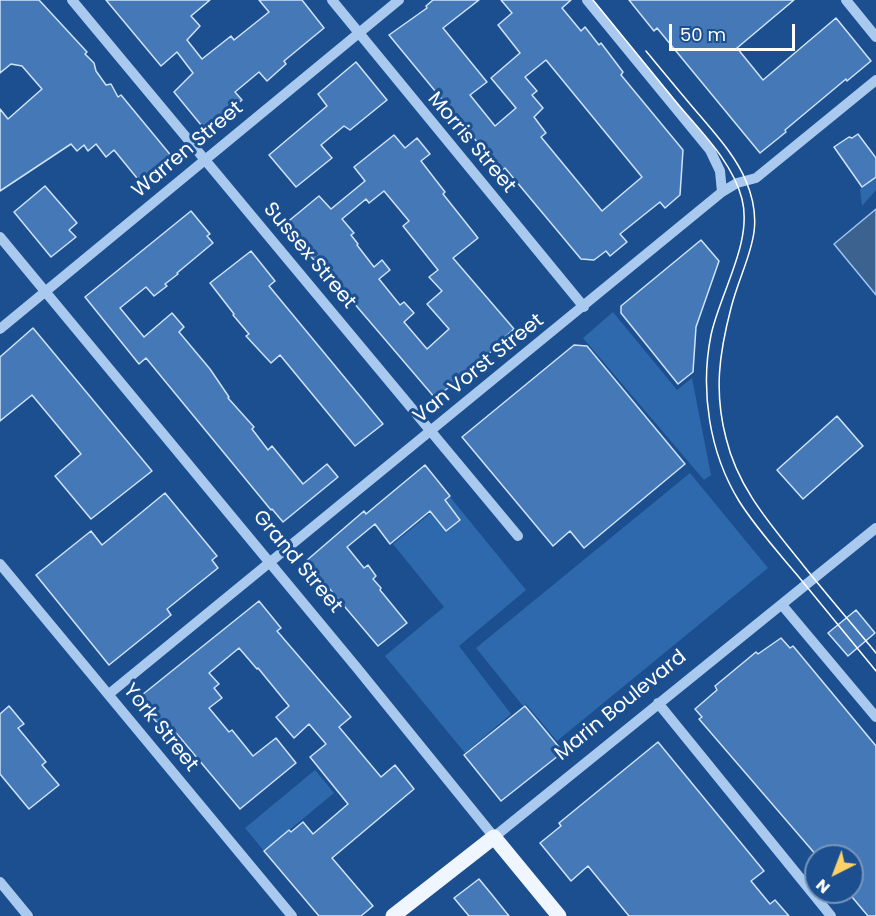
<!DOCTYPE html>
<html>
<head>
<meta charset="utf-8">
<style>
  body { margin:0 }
  #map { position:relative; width:876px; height:916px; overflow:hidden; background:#1b4f8f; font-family:Poppins,sans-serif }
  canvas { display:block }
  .north { position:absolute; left:804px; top:844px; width:60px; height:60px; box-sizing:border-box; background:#1b4f8f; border:2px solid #7695bc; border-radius:50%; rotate:222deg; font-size:16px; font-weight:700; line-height:24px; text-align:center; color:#fff }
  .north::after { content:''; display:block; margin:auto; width:21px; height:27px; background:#ffd166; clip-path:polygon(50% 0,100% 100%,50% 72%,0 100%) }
  .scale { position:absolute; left:669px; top:24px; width:126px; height:27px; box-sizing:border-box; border:3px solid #fff; border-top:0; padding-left:8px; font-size:18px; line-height:21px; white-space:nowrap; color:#fff; -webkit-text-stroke:4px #1b4f8f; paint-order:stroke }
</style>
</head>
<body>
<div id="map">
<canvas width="876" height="916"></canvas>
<div class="north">N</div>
<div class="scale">50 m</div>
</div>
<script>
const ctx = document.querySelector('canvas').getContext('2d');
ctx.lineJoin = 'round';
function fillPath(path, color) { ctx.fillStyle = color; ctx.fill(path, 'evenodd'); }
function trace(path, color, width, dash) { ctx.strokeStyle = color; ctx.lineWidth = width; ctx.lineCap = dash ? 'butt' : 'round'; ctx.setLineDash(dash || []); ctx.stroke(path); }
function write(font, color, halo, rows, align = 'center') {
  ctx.font = font + ' Poppins,sans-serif'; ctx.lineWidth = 6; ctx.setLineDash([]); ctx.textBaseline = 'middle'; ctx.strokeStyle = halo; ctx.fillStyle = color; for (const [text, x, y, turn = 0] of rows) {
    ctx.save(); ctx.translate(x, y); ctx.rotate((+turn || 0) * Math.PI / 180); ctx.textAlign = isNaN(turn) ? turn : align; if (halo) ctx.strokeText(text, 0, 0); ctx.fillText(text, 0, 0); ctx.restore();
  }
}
fillPath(new Path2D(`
  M876,176V190L862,206L860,189Z
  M613,312L677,390L692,378L711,475L704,480L583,338Z
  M690,473L768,568L557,741L526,704L523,706L476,648Z
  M450,497L526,590L459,646L511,714L465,753L385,656L444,607L393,544Z
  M315,770L334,793L264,851L245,828Z`), '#2e69ad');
const water = new Path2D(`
  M876,209V295L834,244Z`);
fillPath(water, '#3c6290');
trace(water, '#9cc4f0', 1.5);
const building = new Path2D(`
  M0,0H39L87,52L85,54L94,63L96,71L106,85L111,84L118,97L121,95L173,158L141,183L114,150L106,157L96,144L88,151L84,145L77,151L71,144L0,191V109L8,119L42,89L22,66L11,64L0,73Z
  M106,0H210L191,16L200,26L187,40L202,59L231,36L234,40L269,12L259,0H302L324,28L284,61L286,64L267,81L259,72L235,92L242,100L206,131L174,92L193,73L177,52L161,66Z
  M433,0H479L443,28L487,82L470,95L495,126L516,108L491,78L520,53L498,25L512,13L501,0H571L562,8L581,31L585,27L599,45L601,43L623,72L621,75L683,150L680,195L665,208L660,202L620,234L627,242L610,256L606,251L594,260L581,259L505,168L501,171L389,35L427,8L426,6ZM546,60L642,177L602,211L541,137L546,133L534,117L543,108L532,95L537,91L525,77Z
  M629,0H794L737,48L763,80L836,18L871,61L847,81L846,79L785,130L786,132L760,153L657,28L654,31Z
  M356,62L387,100L350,130L344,126L321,145L332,158L296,187L269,155L327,106L318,94Z
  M858,134L876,158V177L862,187L834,147L849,137L852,138Z
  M394,135L405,148L417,138L430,154L421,161L445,192L443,194L478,238L453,258L514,329L505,337L507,339L477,363L478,365L435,398L353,302L318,263L317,264L285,224L319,196L331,209L365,181L354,167ZM384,191L409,221L403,226L438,270L429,277L442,291L427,304L449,329L427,349L404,322L414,313L404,302L400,305L379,279L390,270L382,260L374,267L357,245L358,244L351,235L354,233L342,219L366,199L369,203Z
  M45,186L77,223L69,230L76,237L51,257L14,212Z
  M191,211L210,234L207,236L213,243L177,273L178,274L165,284L167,286L154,296L146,287L120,308L144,337L172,313L184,327L179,332L210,369L229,397L228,398L254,427L252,429L268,450L272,446L303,484L327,464L338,477L283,522L272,509L271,510L146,358L139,364L85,297Z
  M701,240L719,261L696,327L693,372L678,384L621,313V306Z
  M251,251L275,281L269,286L383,424L355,446L280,355L271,363L246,336L249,334L233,315L234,314L210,283Z
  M33,328L152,471L91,519L55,476L81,454L32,395L0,421V357Z
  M574,345L587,346L685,464L584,548L570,531L553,546L462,437Z
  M837,416L863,446L803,499L777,470Z
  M425,465L450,496L445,500L460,520L446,531L430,511L390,544L375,524L347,547L364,568L368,565L376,576L373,579L381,588L380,590L407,623L378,646L306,561L364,511L366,514Z
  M165,493L217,556L212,560L218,568L167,609L171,615L109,665L36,575L91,531L102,545Z
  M259,601L281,628L277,631L351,717L339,727L381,777L395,765L414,789L332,858L373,906L361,916H319L264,851L289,830L291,832L303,822L313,834L348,804L310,757L326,744L309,724L294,738L276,717L289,706L258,668L257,669L239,648L209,673L219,684L214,688L222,698L209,708L229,732L232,730L253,756L276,738L296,763L240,809L177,734L171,739L137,699Z
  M856,610L875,633L848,656L828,633Z
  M781,638L790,648L793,646L876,746V916H868L852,897V856H817L699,719L702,717L695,709L717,690L715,686L756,652L758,654Z
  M9,706L24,724L18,728L46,762L42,765L59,785L29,809L0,774V714Z
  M525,706L563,752L501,801L464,755Z
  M658,742L764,871L751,881L770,904L775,900L789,916H629L588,866L571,881L540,843L561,826L559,823Z
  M479,879L493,896L509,916H469L454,898Z`);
fillPath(building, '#4478b7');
trace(building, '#cfe3fa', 1.5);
trace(new Path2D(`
  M72,0L518,536
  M332,0L584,307
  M587,0L710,150L720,171L722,192
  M846,0L876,37
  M0,237L357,668L494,837L876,528
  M0,329L399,0
  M0,564L292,916
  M782,605L876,717
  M109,694L722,192L737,183L756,178L876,80
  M658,703L831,916
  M0,882L28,916`), '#a9c9ee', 10);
trace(new Path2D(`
  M393,916L494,837L559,916`), '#f0f6ff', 15);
trace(new Path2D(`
  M593,0C621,34 648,68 676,102C700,131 732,161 742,199C753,242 720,293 711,335C700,390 709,452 739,501C756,528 778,552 798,576C824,608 850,639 876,671
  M646,51C665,74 683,96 702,118C718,137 736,157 746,181C768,233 743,260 731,308C719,354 714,392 726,438C738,489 772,526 803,565C827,595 852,624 876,653`), '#fff', 1.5);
write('20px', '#fff', '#1b4f8f', [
  ["Morris Street",471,143,50],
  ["Warren Street",188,150,-40],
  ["Sussex Street",309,256,50],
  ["Van Vorst Street",479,369,-39],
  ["Grand Street",297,562,50],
  ["Marin Boulevard",621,706,-39],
  ["York Street",160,728,51]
]);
</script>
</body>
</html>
